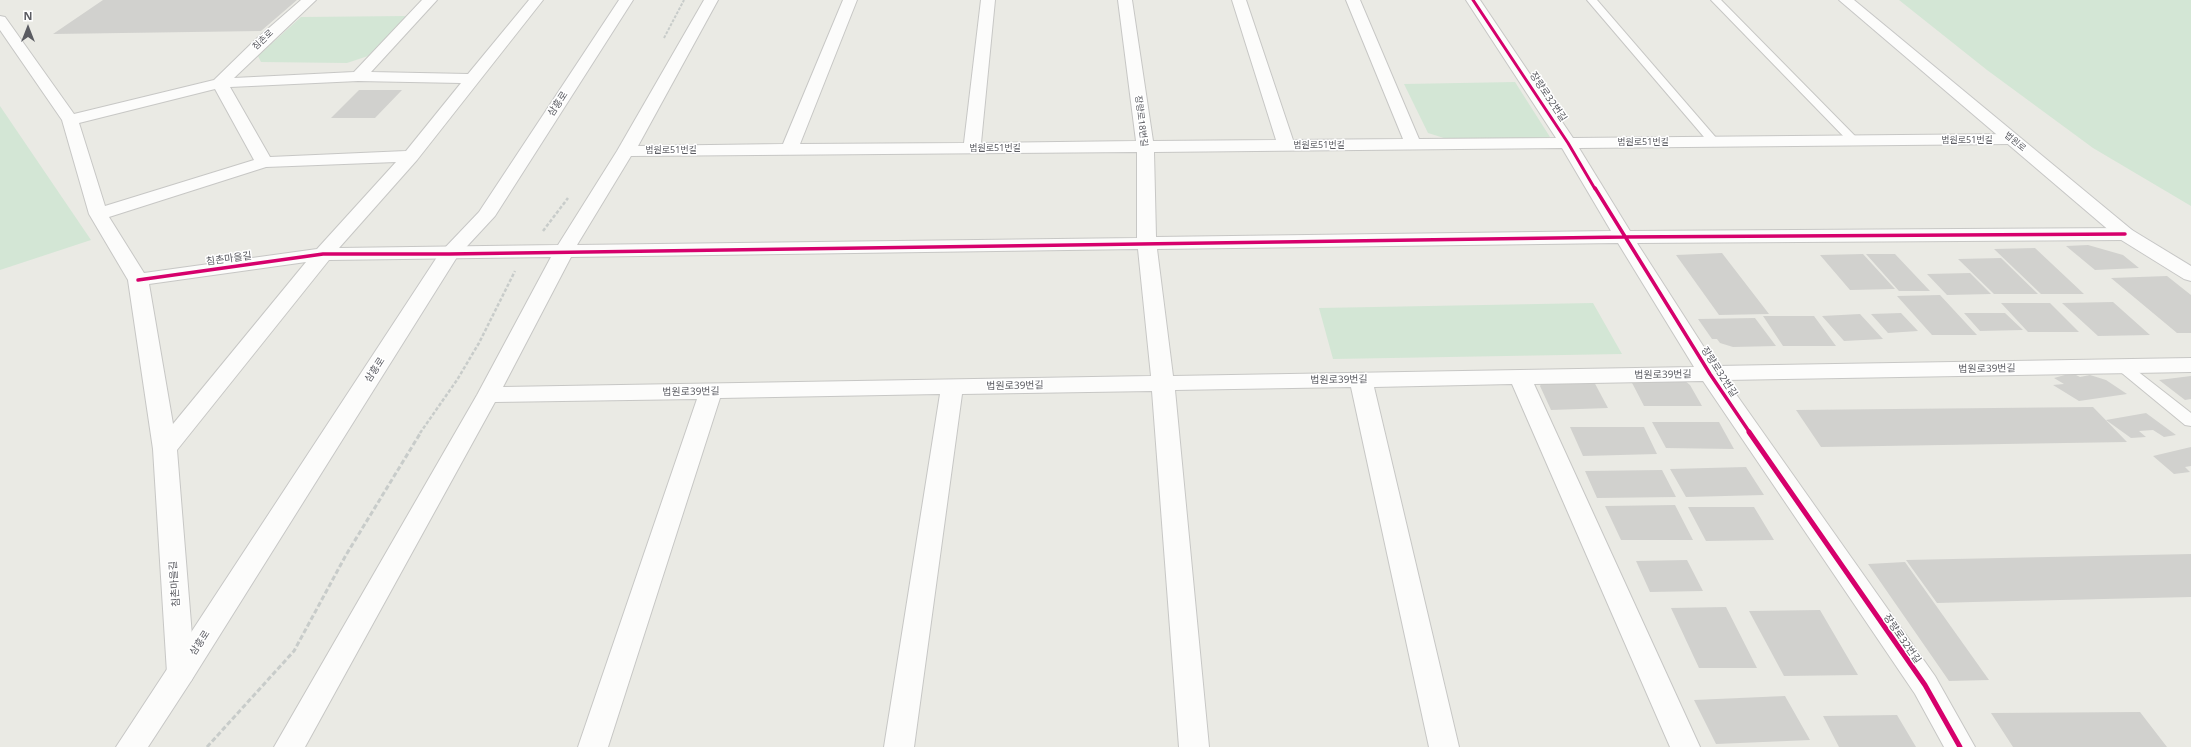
<!DOCTYPE html>
<html>
<head>
<meta charset="utf-8">
<style>
  body { margin:0 }
  #map { position:relative; width:2191px; height:747px; overflow:hidden; background:#eaeae4; font-family:"Noto Sans",sans-serif }
  canvas { display:block }
  .north { position:absolute; left:8px; top:8px; width:40px; height:40px; -webkit-text-stroke:3px #fff; paint-order:stroke; rotate:0deg; font-size:11px; font-weight:700; line-height:16px; text-align:center; color:#5b5c62 }
  .north::after { content:''; display:block; margin:auto; width:14px; height:18px; background:#5b5c62; clip-path:polygon(50% 0,100% 100%,50% 72%,0 100%) }
</style>
</head>
<body>
<div id="map">
<canvas width="2191" height="747"></canvas>
<div class="north">N</div>
</div>
<script>
const ctx = document.querySelector('canvas').getContext('2d');
ctx.lineJoin = 'round';
function fillPath(path, color) { ctx.fillStyle = color; ctx.fill(path, 'evenodd'); }
function trace(path, color, width, dash) { ctx.strokeStyle = color; ctx.lineWidth = width; ctx.lineCap = dash ? 'butt' : 'round'; ctx.setLineDash(dash || []); ctx.stroke(path); }
function write(font, color, halo, rows, align = 'center') {
  ctx.font = font + ' "Noto Sans","Noto Sans KR",sans-serif'; ctx.lineWidth = 3; ctx.setLineDash([]); ctx.textBaseline = 'middle'; ctx.strokeStyle = halo; ctx.fillStyle = color; for (const [text, x, y, turn = 0] of rows) {
    ctx.save(); ctx.translate(x, y); ctx.rotate((+turn || 0) * Math.PI / 180); ctx.textAlign = isNaN(turn) ? turn : align; if (halo) ctx.strokeText(text, 0, 0); ctx.fillText(text, 0, 0); ctx.restore();
  }
}
fillPath(new Path2D(`
  M1899,0H2191V206L2093,148L1987,70Z
  M407,16L368,56L347,63L261,62L258,56L301,17Z
  M1515,82L1550,137L1544,139H1447L1428,133L1404,84Z
  M0,106L91,240L0,270Z
  M1593,303L1622,354L1333,359L1319,308Z`), '#d3e6d5');
fillPath(new Path2D(`
  M103,0H297L261,31L53,34Z
  M359,90H402L375,118H331Z
  M2088,245L2123,255L2139,268L2095,270L2066,246Z
  M2035,248L2084,294H2041L1994,249Z
  M1722,253L1769,314L1719,315L1676,255Z
  M1863,254L1895,289L1850,290L1820,255Z
  M1866,254H1895L1930,291H1899Z
  M2001,258L2038,294H1994L1958,259Z
  M1970,273L1991,294L1947,295L1927,274Z
  M2167,276L2191,295V333H2177L2111,278Z
  M1940,295L1977,335H1932L1897,296Z
  M2113,302L2150,335L2098,336L2062,303Z
  M2001,303H2050L2079,332H2028Z
  M1901,313L1918,331L1888,333L1871,314Z
  M1964,313H2005L2023,330L1980,331Z
  M1860,314L1883,339L1844,341L1822,316Z
  M1763,316H1814L1836,346H1783Z
  M1755,318L1776,346L1733,347L1720,343L1717,339H1712L1698,319Z
  M2072,373L2080,377L2090,375L2106,380L2127,394L2079,401L2053,385L2064,384L2054,378Z
  M2191,376V399L2185,400L2159,380Z
  M1629,377L1684,380L1690,385L1702,406H1644Z
  M1592,378L1608,408L1551,410L1540,386L1544,379Z
  M2093,407L2127,442L1821,447L1796,410Z
  M2146,413L2176,435L2164,437L2153,430L2139,431L2146,437L2131,438L2106,420Z
  M1652,422H1719L1734,449L1666,448Z
  M1570,427H1644L1657,454L1583,456Z
  M2191,447V466L2185,467L2190,472L2174,474L2153,456Z
  M1746,467L1764,495L1686,497L1670,469Z
  M1662,470L1676,497L1597,498L1585,471Z
  M1675,505L1693,540H1621L1605,506Z
  M1688,507H1754L1774,540L1706,541Z
  M2191,554V597L1973,602L1937,603L1906,560Z
  M1687,560L1703,591L1650,592L1636,561Z
  M1905,562L1989,680L1949,681L1868,564Z
  M1726,607L1757,668H1699L1671,608Z
  M1820,610L1858,675L1784,676L1749,611Z
  M1785,696L1810,740L1716,744L1694,700Z
  M2140,712L2167,747H2013L1991,713Z
  M1897,715L1916,747H1839L1823,716Z`), '#d1d1ce');
const lane = new Path2D(`
  M1587,0H1597L1718,140L1720,142L1718,144H1710Z
  M1711,0H1721L1858,139L1860,141L1858,143H1850Z
  M2122,361L2127,363L2191,413V426L2185,425L2117,369L2115,366L2117,363Z`);
const street = new Path2D(`
  M301,0H316L234,78L354,72L422,0H437L371,72L468,74L529,0H543L417,160L339,248L558,245L617,151L704,0H718L638,146L783,144L843,0H857L800,144L964,143L981,0H995L981,143L1136,141L1118,0H1132L1153,141L1276,140L1232,0H1246L1293,140L1403,139L1346,0H1360L1419,139L1556,138L1466,0H1480L1573,138L2011,134L2017,135L2019,139L2017,143L2011,144L1579,148L1630,231L2125,228L2132,230L2134,234L2132,238L2125,240L1637,243L1716,366L2191,358V372L1726,380L1935,676L1975,747H1944L1915,694L1703,381L1534,384L1700,747H1670L1512,384L1374,387L1459,747H1429L1351,387L1175,390L1209,747H1179L1152,391L962,394L914,747H884L940,394L720,398L608,747H578L697,399L495,402L305,747H274L477,395L551,257L329,260L177,450L195,673L191,681L181,685L171,681L167,673L153,449L128,280L89,214L62,120L0,30V16L5,17L74,114L214,80L254,41ZM358,81L461,83L406,151L270,157L230,87ZM215,89L254,160L105,206L79,123ZM1562,148L1611,231L1156,237L1154,152ZM1137,152V238L577,245L631,156ZM396,162L317,249L144,273L109,217L266,167ZM1618,243L1694,367L1173,376L1157,249ZM1138,249L1151,376L503,387L571,257ZM306,262L173,424L149,284Z`);
const secondary = new Path2D(`
  M619,0H633L495,216L457,257L191,681L148,747H116L439,254L479,212Z
  M1839,0H1854L2132,230L2191,266V281L2184,279L2118,238Z`);
trace(lane, '#c7c7c5', 2);
trace(street, '#c7c7c5', 2);
trace(secondary, '#c7c7c6', 2);
trace(new Path2D(`
  M664,38L684,0`), '#c8ccca', 2, [3, 1.5]);
trace(new Path2D(`
  M543,231L568,198
  M420,433L457,380L479,343L515,271`), '#c8ccca', 2.5, [3.5, 2]);
trace(new Path2D(`
  M207,747L294,651L346,555L421,432`), '#c8ccca', 3, [5, 2.5]);
fillPath(lane, '#fcfcfb');
fillPath(street, '#fcfcfb');
fillPath(secondary, '#fcfcfb');
trace(new Path2D(`
  M1473,0L1568,143L1595,189`), '#d6006c', 3);
trace(new Path2D(`
  M1595,188L1710,374L1750,433
  M138,280L323,254H449L1624,237L2125,234`), '#d6006c', 3.5);
trace(new Path2D(`
  M1749,432L1925,685L1960,747`), '#d6006c', 5);
write('9px', '#5b5c62', '#fff', [
  ["침촌로",263,40,-43],
  ["장량로18번길",1141,121,83],
  ["법원로51번길",1967,140],
  ["법원로51번길",1643,142],
  ["법원로",2015,142,40],
  ["법원로51번길",1319,145],
  ["법원로51번길",995,148],
  ["법원로51번길",671,150]
]);
write('10px', '#5b5c62', '#fff', [
  ["장량로32번길",1548,97,56],
  ["삼흥로",558,104,-57],
  ["침촌마을길",229,259,-8],
  ["법원로39번길",1987,369,-1],
  ["삼흥로",375,370,-57],
  ["장량로32번길",1719,372,57],
  ["법원로39번길",1663,375,-1],
  ["법원로39번길",1339,380,-1],
  ["법원로39번길",1015,386,-1],
  ["법원로39번길",691,392,-1],
  ["침촌마을길",175,584,-94],
  ["장량로32번길",1902,639,55],
  ["삼흥로",200,643,-57]
]);
</script>
</body>
</html>
